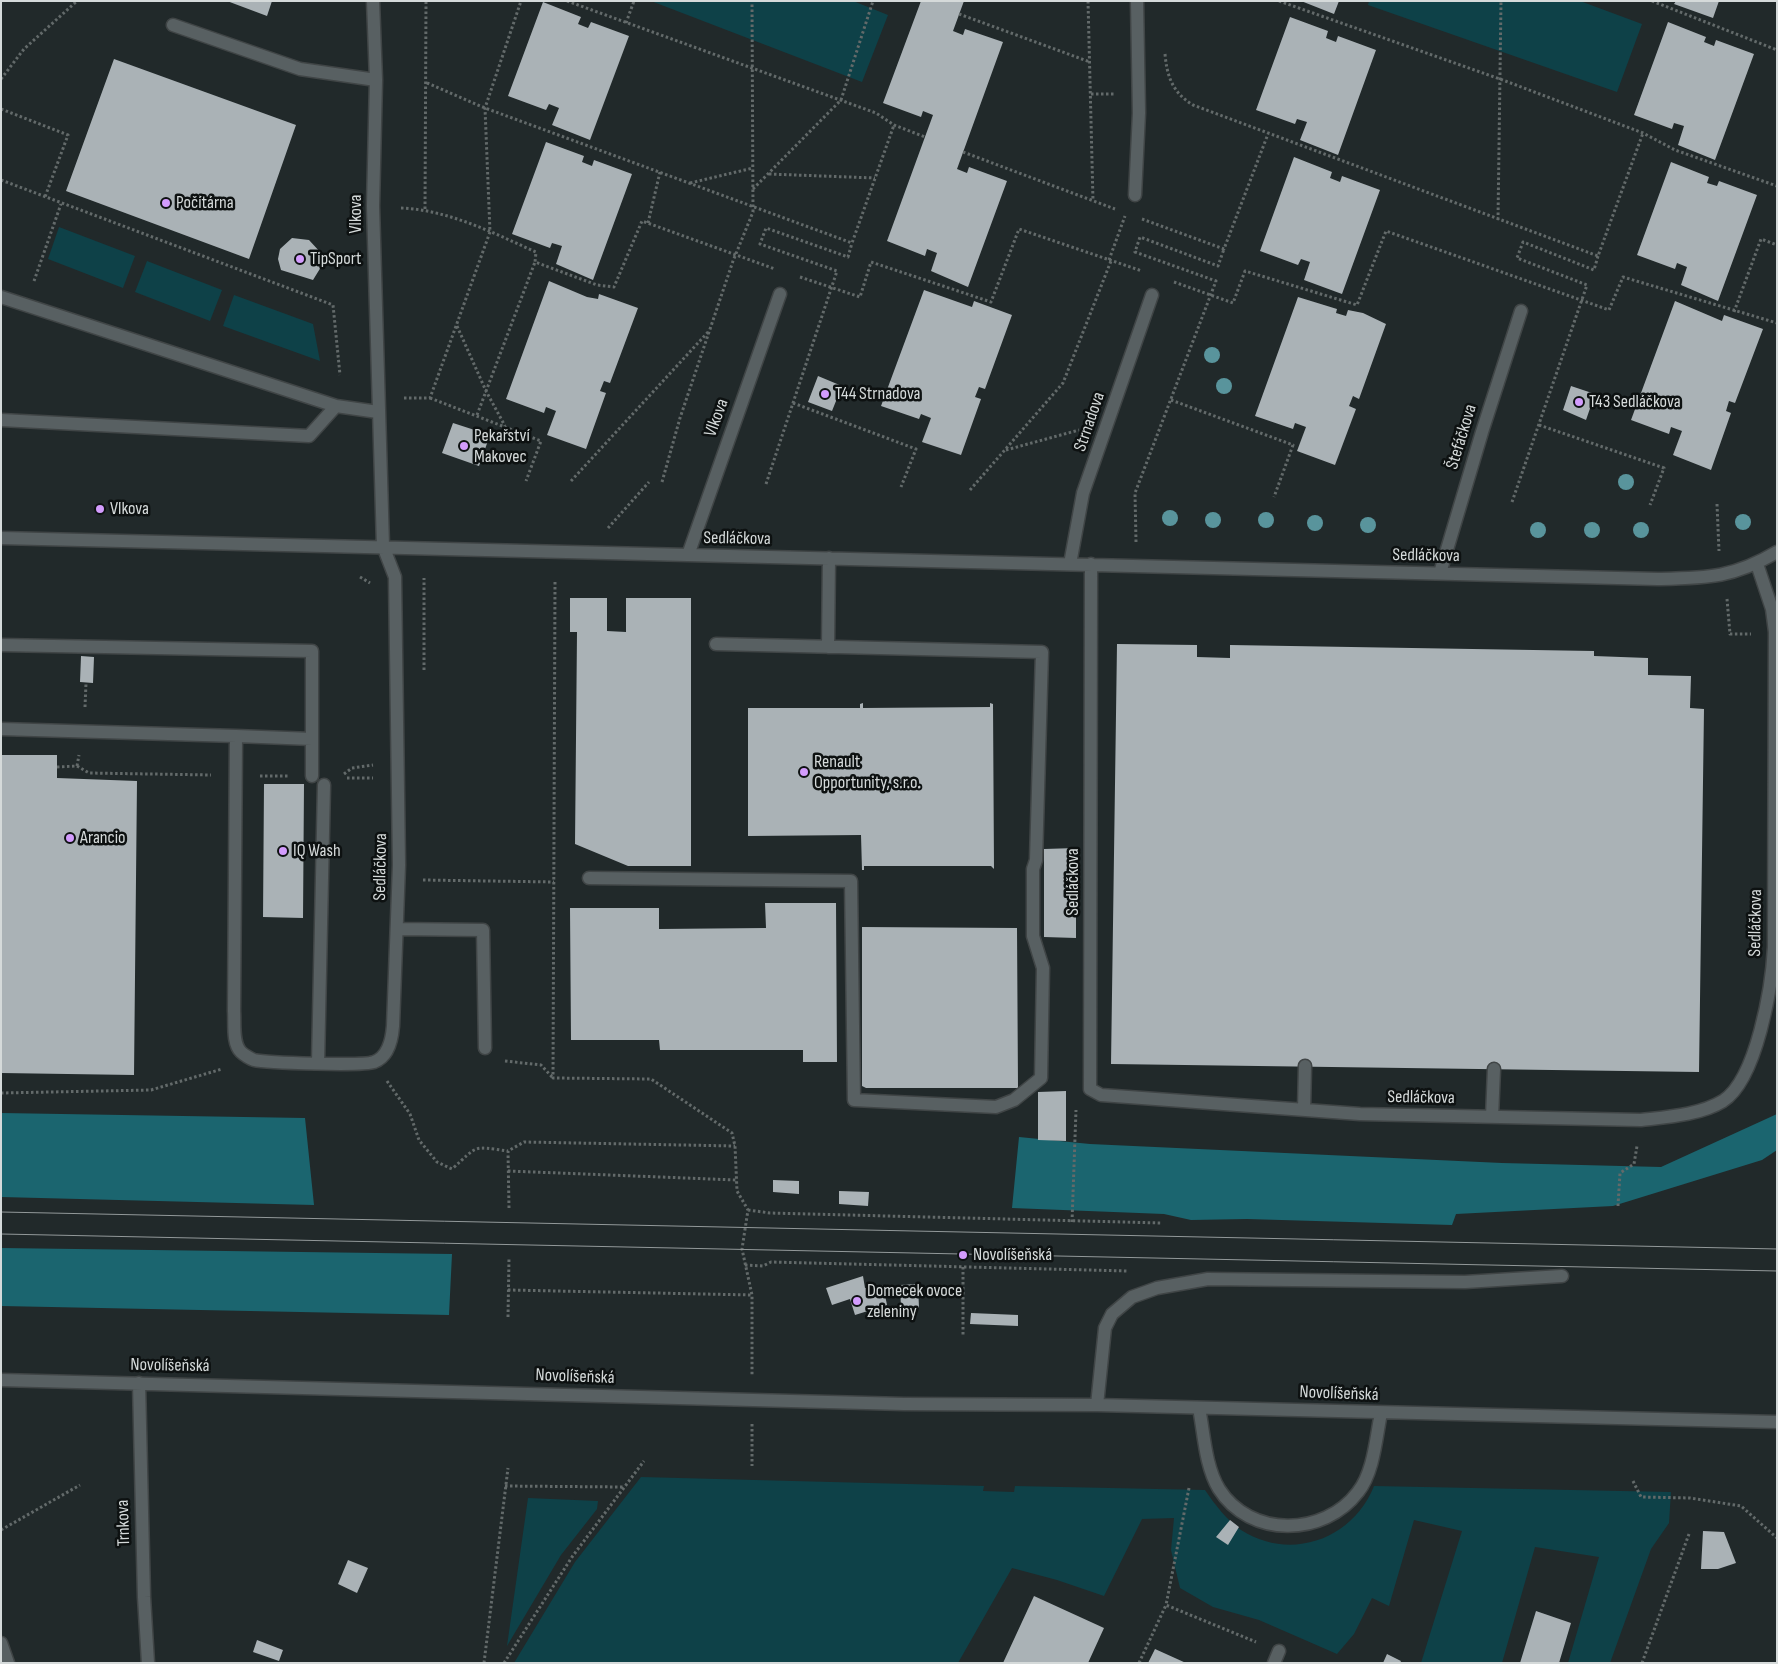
<!DOCTYPE html>
<html>
<head>
<meta charset="utf-8">
<style>
  body { margin:0 }
  #map { position:relative; width:1778px; height:1664px; overflow:hidden; background:#21292a; font-family:"Sofia Sans Condensed",sans-serif }
  canvas { display:block }
  .frame { position:absolute; inset:0; border:2px solid #d5dada; pointer-events:none }
</style>
</head>
<body>
<div id="map">
<canvas width="1778" height="1664"></canvas>
<div class="frame"></div>
</div>
<script>
const ctx = document.querySelector('canvas').getContext('2d');
ctx.lineJoin = 'round';
function fillPath(path, color) { ctx.fillStyle = color; ctx.fill(path, 'evenodd'); }
function trace(path, color, width, dash) { ctx.strokeStyle = color; ctx.lineWidth = width; ctx.lineCap = dash ? 'butt' : 'round'; ctx.setLineDash(dash || []); ctx.stroke(path); }
function write(font, color, halo, rows, align = 'center') {
  ctx.font = font + ' "Sofia Sans Condensed",sans-serif'; ctx.lineWidth = 5; ctx.setLineDash([]); ctx.textBaseline = 'middle'; ctx.strokeStyle = halo; ctx.fillStyle = color; for (const [text, x, y, turn = 0] of rows) {
    ctx.save(); ctx.translate(x, y); ctx.rotate((+turn || 0) * Math.PI / 180); ctx.textAlign = isNaN(turn) ? turn : align; if (halo) ctx.strokeText(text, 0, 0); ctx.fillText(text, 0, 0); ctx.restore();
  }
}
fillPath(new Path2D(`
  M651,1H853L888,15L862,82Z
  M1369,1H1580L1642,24L1617,92L1368,5Z
  M59,227L135,256L123,288L48,259Z
  M147,261L222,290L210,321L135,292Z
  M234,295L313,324L320,361L223,326Z
  M641,1477L984,1486L983,1491L1014,1492L1015,1486L1205,1490C1215,1505 1227,1520 1241,1530C1291,1562 1353,1539 1374,1486L1671,1492L1669,1523L1651,1549L1610,1663H1568L1599,1557L1535,1547L1502,1663H1421L1462,1531L1414,1520L1389,1606L1372,1598L1354,1634L1337,1654L1259,1620L1213,1607L1180,1588L1171,1550L1174,1518L1142,1519L1104,1596L1057,1580L1012,1568L958,1663H514L575,1562Z
  M528,1498L598,1501L597,1509L561,1555L507,1646Z`), '#0e4148');
fillPath(new Path2D(`
  M1,1113L305,1118L314,1205L1,1197Z
  M1777,1114V1150L1762,1160L1613,1206L1456,1214L1452,1225L1247,1219L1191,1220L1164,1214L1012,1208L1019,1137L1090,1144L1502,1163L1661,1167Z
  M1,1248L452,1254L449,1315L1,1306Z`), '#1b656f');
fillPath(new Path2D(`
  M227,1H272L267,16Z
  M921,1H964L953,31L963,35L965,29L1003,42L957,169L967,173L969,167L1007,181L968,287L931,271L937,253L927,249L925,256L887,241L933,115L923,111L921,117L883,103Z
  M1301,1H1339L1334,14Z
  M1676,1H1719L1713,18L1674,4Z
  M543,2L581,17L578,24L588,28L591,22L629,36L590,140L552,125L559,108L549,104L546,110L508,96Z
  M1290,17L1328,31L1326,38L1336,42L1338,36L1376,50L1338,155L1300,140L1307,122L1297,119L1295,124L1256,110Z
  M1668,22L1706,37L1704,42L1714,46L1716,40L1754,54L1715,160L1678,145L1684,126L1674,123L1672,129L1634,115Z
  M114,59L296,125L249,259L66,191Z
  M546,142L584,156L582,162L592,166L594,160L632,174L593,280L556,264L562,246L552,243L550,248L512,234Z
  M1294,157L1332,172L1330,178L1340,182L1342,176L1380,190L1342,294L1304,280L1310,262L1301,259L1298,265L1260,251Z
  M1671,162L1709,177L1707,183L1717,186L1719,181L1757,195L1718,301L1681,285L1687,267L1677,263L1675,269L1637,255Z
  M292,238L309,240L321,253V267L313,280L281,270L278,259L280,249Z
  M549,281L587,297L598,299L599,294L638,308L610,383L604,381L600,391L606,393L586,449L547,435L556,411L546,407L544,413L506,399Z
  M924,290L972,307L974,301L1012,315L985,389L979,387L975,397L981,399L961,455L922,442L931,418L921,414L919,419L881,406Z
  M1298,297L1337,309L1336,313L1346,316L1348,310L1363,313L1386,324L1359,399L1353,396L1349,406L1356,409L1335,465L1297,451L1306,427L1295,423L1293,429L1255,416Z
  M1675,301L1722,321L1724,315L1763,329L1735,403L1729,401L1726,411L1731,413L1711,470L1673,455L1682,431L1671,427L1669,434L1631,420Z
  M818,376L842,386L832,411L808,402Z
  M1571,386L1595,394L1586,420L1563,410Z
  M453,423L490,435L479,466L442,453Z
  M570,598H607V631L626,632V598H691V866H628L575,844L577,632H570Z
  M1117,644L1197,645V657L1230,658V645L1594,651V656L1648,658V675L1691,676L1690,708L1704,709L1699,1072L1111,1064Z
  M81,656L94,657L93,683L80,682Z
  M863,703V708L990,707V703L993,704L994,869L991,866H864V870H862L861,835L748,836V708H860V704Z
  M1,755H57V778L137,781L134,1075L1,1073Z
  M264,784H304L303,918L263,917Z
  M1076,848V938L1044,937V849Z
  M765,903H836L837,1062H803V1050H660L659,1040H571L570,908H659V929L766,928Z
  M862,927L1017,928L1018,1088H866L862,1086Z
  M1066,1091V1141L1038,1140V1092Z
  M773,1180L799,1181V1194L773,1192Z
  M839,1191L869,1192L868,1206L839,1204Z
  M863,1276L865,1288L883,1285L887,1305L855,1315L850,1299L832,1305L826,1288Z
  M918,1284L919,1308L901,1309L900,1285Z
  M971,1313L1018,1315V1326L970,1324Z
  M1230,1520L1239,1527L1228,1545L1216,1537Z
  M1703,1531L1724,1532L1736,1563L1718,1569H1701Z
  M348,1560L368,1568L357,1593L338,1584Z
  M1034,1596L1104,1628L1088,1663H1003Z
  M1536,1611L1571,1623L1559,1663H1520Z
  M257,1640L283,1650L279,1661L253,1652Z
  M1155,1649L1186,1663H1148Z
  M1387,1654L1401,1661L1400,1663H1383Z`), '#aab2b6');
const minor = new Path2D(`
  M173,25L300,69L376,80
  M1135,195L1139,113L1137,1
  M1,297L336,406L378,412
  M1,420L309,436L336,406
  M1,538L1658,579C1708,578 1733,578 1777,552
  M688,555L780,294
  M1070,564L1083,493L1152,295
  M1091,564L1090,1089L1101,1095L1360,1114L1641,1120C1667,1117 1700,1115 1723,1101C1757,1079 1772,986 1774,947L1775,632L1772,609L1757,564
  M1440,573L1482,432L1521,311
  M1,645L312,651V776
  M828,647L829,558
  M1,729L236,736L234,1011C235,1023 232,1043 241,1052C244,1055 251,1059 254,1060C267,1063 364,1066 374,1062C388,1057 392,1039 393,1026L399,865L395,577L383,546L373,206L376,80L373,1
  M236,736L312,739
  M589,878L851,881L854,1100L996,1107L1014,1100L1041,1078L1043,968L1033,936V869L1036,860L1042,652L716,644
  M397,929L483,930L485,1048
  M318,1063L324,785
  M1304,1110L1305,1066
  M1492,1117L1494,1069
  M1,1380L904,1404L1097,1405L1777,1422
  M139,1383L144,1597L148,1663
  M1097,1405L1105,1328L1112,1314L1132,1297L1157,1288L1208,1279L1465,1282L1562,1276
  M1199,1408C1204,1433 1205,1466 1219,1489C1250,1538 1324,1537 1358,1492C1374,1472 1376,1437 1381,1413
  M1,1643L8,1663
  M1274,1663L1279,1651`);
trace(minor, '#404546', 15);
trace(new Path2D(`
  M567,1L876,113L894,125L925,137
  M1088,1L1093,201
  M1279,1L1500,79L1643,133L1675,150L1777,186
  M1652,1L1777,50
  M959,14L1090,62
  M626,23L634,1
  M1165,54C1167,77 1173,93 1193,105L1598,256L1643,133
  M1,79L24,49L77,1
  M427,83L485,108L852,243L894,125
  M1091,94H1115
  M1,109L68,135L45,197
  M963,152L1115,209
  M769,174L875,178
  M1,180L333,305L340,375
  M690,183L753,168
  M753,189L841,100L873,1
  M401,208C449,210 493,233 536,252L535,262L597,285L614,287L642,221L775,269
  M425,209L426,1
  M1142,219L1224,249L1268,134
  M1498,220L1501,1
  M648,223L660,172
  M1109,260L1125,216
  M800,277L860,297L871,262L991,302L1019,229L1142,271
  M34,281L61,204
  M1174,282L1233,303L1245,271L1357,305L1386,231L1609,310L1623,277L1777,323
  M1734,312L1761,239L1777,245
  M457,326L486,391L505,426
  M404,398H430L490,232L485,108L521,1
  M430,398L541,441L526,481
  M1171,400L1293,445L1274,497
  M793,403L916,449L901,487
  M477,415L535,262
  M1539,425L1664,468L1650,505
  M1006,450L1079,430
  M571,481L709,331
  M662,482L680,418L733,261L753,212L752,1
  M766,484L837,271L760,244L766,228L848,257L852,243
  M970,490L1063,383L1111,261
  M1512,502L1587,285L1517,258L1523,242L1594,270L1598,256
  M1717,504L1719,551
  M608,528L649,482
  M1136,542L1135,493L1216,281L1135,252L1140,237L1218,266L1224,249
  M360,577L370,583
  M555,582L553,1078L651,1079L732,1133L735,1146L737,1191L748,1210L742,1249L752,1295V1375
  M1727,599L1730,634H1751
  M424,670V578
  M85,707L86,683
  M77,766L89,773L211,775
  M57,767L77,766L79,755
  M344,774L352,768L373,765
  M260,776H288
  M347,778H373
  M423,880L554,882
  M505,1061L541,1065L553,1078
  M387,1081L410,1114L419,1140L437,1162L452,1169C479,1145 471,1146 508,1151
  M1,1093L151,1090L222,1069
  M508,1171L736,1180
  M1618,1206L1620,1173L1634,1164L1637,1146
  M509,1208L508,1151L524,1142L735,1146
  M748,1210L770,1213L1162,1223
  M1072,1222L1076,1110
  M745,1265L763,1266L771,1262L1127,1271
  M963,1267V1336
  M508,1290L752,1295
  M508,1317L509,1258
  M752,1424V1466
  M1633,1481L1641,1497L1690,1498L1741,1506L1777,1538
  M505,1486L625,1487
  M1189,1488L1166,1605L1256,1642
  M1,1530L80,1485
  M484,1663L508,1468
  M504,1663L572,1557L644,1461
  M1139,1663L1166,1605
  M1642,1663L1689,1534`), '#636a6a', 3, [2.5, 2.5]);
trace(minor, '#586062', 12);
trace(new Path2D(`
  M1,1212L1777,1249
  M1,1234L1777,1271`), '#93999a', 1);
ctx.fillStyle = '#59949c';
for (const [x, y] of [
  [1212,355],
  [1224,386],
  [1626,482],
  [1170,518],
  [1213,520],
  [1266,520],
  [1743,522],
  [1315,523],
  [1368,525],
  [1538,530],
  [1592,530],
  [1641,530]
]) { ctx.beginPath(); ctx.arc(x, y, 8, 0, 2 * Math.PI); ctx.fill(); }
for (const [x, y, r, color] of [
  [166,203,5,"#d39cfd"],
  [300,259,5,"#d39cfd"],
  [825,394,5,"#d39cfd"],
  [1579,402,5,"#d39cfd"],
  [464,446,5,"#d39cfd"],
  [100,509,5,"#d39cfd"],
  [804,772,5,"#d39cfd"],
  [70,838,5,"#d39cfd"],
  [283,851,5,"#d39cfd"],
  [963,1255,5,"#d39cfd"],
  [857,1301,5,"#d39cfd"]
]) { const dot = new Path2D(); dot.arc(x, y, r, 0, 2 * Math.PI); ctx.fillStyle = color; ctx.fill(dot); trace(dot, '#0d1111', 2); }
write('18px', '#d5dada', '#0d1111', [
  ["Počítárna",176,203],
  ["TipSport",310,259],
  ["T44 Strnadova",835,394],
  ["T43 Sedláčkova",1589,402],
  ["Pekařství",474,436],
  ["Makovec",474,457],
  ["Vlkova",110,509],
  ["Renault",814,762],
  ["Opportunity, s.r.o.",814,783],
  ["Arancio",80,838],
  ["IQ Wash",293,851],
  ["Novolíšeňská",973,1255],
  ["Domecek ovoce",867,1291],
  ["zeleniny",867,1312]
], 'left');
write('18px', '#d5dada', '#0d1111', [
  ["Vlkova",356,214,-90],
  ["Vlkova",717,418,-70],
  ["Strnadova",1090,422,-71],
  ["Štefáčkova",1462,437,-73],
  ["Sedláčkova",737,539,1],
  ["Sedláčkova",1426,556,1],
  ["Sedláčkova",381,867,-89],
  ["Sedláčkova",1073,882,-90],
  ["Sedláčkova",1756,923,-89],
  ["Sedláčkova",1421,1098,1],
  ["Novolíšeňská",170,1366,1],
  ["Novolíšeňská",575,1377,2],
  ["Novolíšeňská",1339,1394,2],
  ["Trnkova",124,1523,-92]
]);
</script>
</body>
</html>
